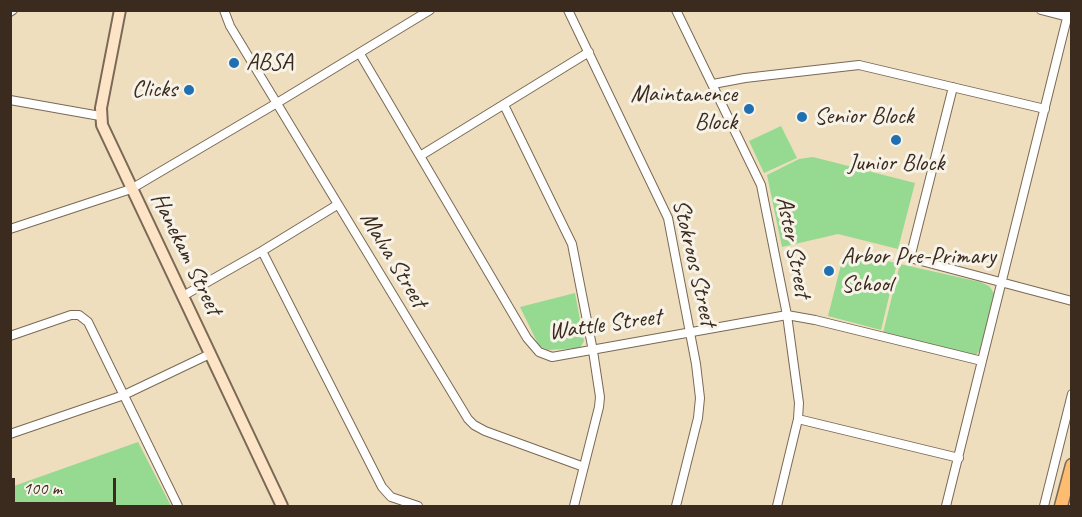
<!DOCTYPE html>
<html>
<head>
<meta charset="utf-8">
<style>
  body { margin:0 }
  #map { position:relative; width:1082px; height:517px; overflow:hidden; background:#eedebd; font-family:Caveat,sans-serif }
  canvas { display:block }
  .frame { position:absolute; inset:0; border:12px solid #3b2a1e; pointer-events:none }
  .scale { position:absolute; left:12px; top:478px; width:104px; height:27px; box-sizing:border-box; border:3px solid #3b2a1e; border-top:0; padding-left:8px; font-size:18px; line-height:21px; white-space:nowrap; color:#3b2a1e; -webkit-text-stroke:4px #f7f3e8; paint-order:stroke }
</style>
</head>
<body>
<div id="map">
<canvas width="1082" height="517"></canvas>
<div class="frame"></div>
<div class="scale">100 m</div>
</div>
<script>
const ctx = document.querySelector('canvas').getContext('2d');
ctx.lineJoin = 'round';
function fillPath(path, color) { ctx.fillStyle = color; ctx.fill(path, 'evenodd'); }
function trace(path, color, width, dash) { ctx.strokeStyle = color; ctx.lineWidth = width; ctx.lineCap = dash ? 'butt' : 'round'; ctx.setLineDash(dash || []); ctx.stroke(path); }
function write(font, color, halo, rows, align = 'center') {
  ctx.font = font + ' Caveat,sans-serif'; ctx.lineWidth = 6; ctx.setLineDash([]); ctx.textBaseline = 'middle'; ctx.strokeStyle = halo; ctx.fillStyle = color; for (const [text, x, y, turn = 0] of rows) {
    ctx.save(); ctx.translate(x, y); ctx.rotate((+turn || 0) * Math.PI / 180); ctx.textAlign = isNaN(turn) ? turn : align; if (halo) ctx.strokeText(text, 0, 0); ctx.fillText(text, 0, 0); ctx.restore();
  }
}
fillPath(new Path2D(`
  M781,126L797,158L764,173L749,141Z
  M813,157L915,183L898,249L838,234L782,247L767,175L799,159Z
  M844,253L897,263L881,330L828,316Z
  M900,264L980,282L989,286L994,293L980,350L975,356L883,333Z
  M575,293L584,341L580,348L548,350L539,346L520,307Z
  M138,442L171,506H11V487Z`), '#96d991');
const street = new Path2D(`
  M224,10L230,26L468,419L474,425L485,431L584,467
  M568,10L668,218L696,364L700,398L698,418L676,506
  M676,10L761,185L787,315L799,403L798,419L777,506
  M1041,10L1068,17
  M10,12L13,10
  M360,54L527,338L539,352L552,357L787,315L815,320L982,361
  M713,84L745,78L859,65L1045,109
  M953,87L910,258L1072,301
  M10,100L100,116
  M504,105L572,244L593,351L600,397L599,407L574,506
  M420,156L589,52
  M10,229L131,189L277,103L430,10
  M262,251L382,487L391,497L418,506
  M183,296L262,251L337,205
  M10,336L71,315H79L88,322L178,506
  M798,419L959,458
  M10,434L124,395L210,354
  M946,506L1069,10
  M1044,506L1072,394`);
const secondary = new Path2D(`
  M120,10L101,108L102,125L282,506`);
const primary = new Path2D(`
  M1061,506L1072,465`);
trace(street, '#7a6956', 10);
trace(secondary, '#7a6956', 14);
trace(primary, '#7a6956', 15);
trace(street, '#fff', 8);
trace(secondary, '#fee4c6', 10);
trace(primary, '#fdbc70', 12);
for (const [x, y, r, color] of [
  [234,63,6,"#1f6fb2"],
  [189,90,6,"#1f6fb2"],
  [749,109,6,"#1f6fb2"],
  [802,117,6,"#1f6fb2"],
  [896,140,6,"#1f6fb2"],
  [829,271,6,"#1f6fb2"]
]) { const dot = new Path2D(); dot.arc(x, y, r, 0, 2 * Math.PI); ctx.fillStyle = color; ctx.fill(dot); trace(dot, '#f7f3e8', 2); }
write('24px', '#3b2a1e', '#f7f3e8', [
  ["ABSA",246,63],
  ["Clicks",177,90,"right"],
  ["Maintanence",737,95,"right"],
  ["Block",737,123,"right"],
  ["Senior Block",814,117],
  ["Junior Block",896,164,"center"],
  ["Arbor Pre-Primary",841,257],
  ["School",841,285]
], 'left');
write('24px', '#3b2a1e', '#f7f3e8', [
  ["Aster Street",793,247,79],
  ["Hanekam Street",186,254,64],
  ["Malva Street",393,260,59],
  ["Stokroos Street",694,263,77],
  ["Wattle Street",605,325,-8]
]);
</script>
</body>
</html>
